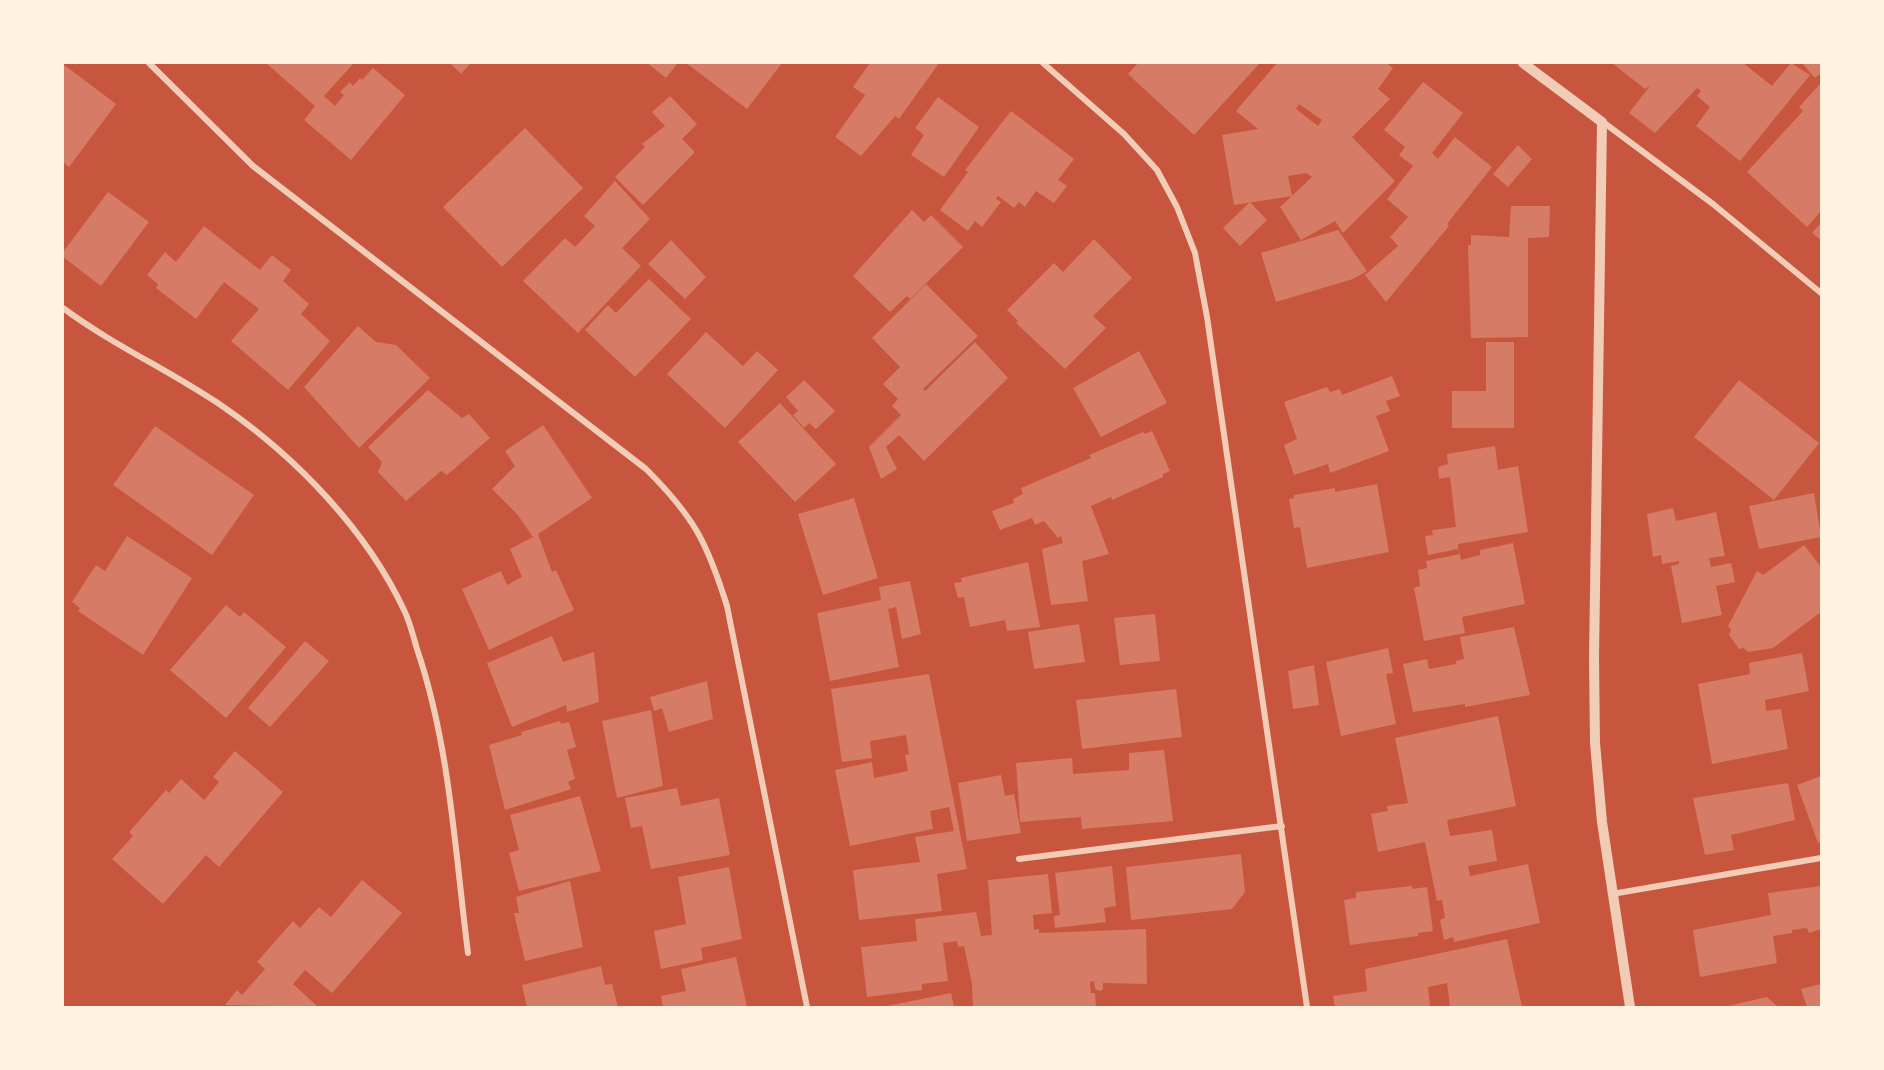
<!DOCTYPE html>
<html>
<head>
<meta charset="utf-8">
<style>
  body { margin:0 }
  #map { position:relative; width:1884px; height:1070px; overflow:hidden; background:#c8553d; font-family:"Varela Round",sans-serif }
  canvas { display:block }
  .frame { position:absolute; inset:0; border:64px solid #fff3e0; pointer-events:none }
</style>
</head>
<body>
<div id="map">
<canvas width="1884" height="1070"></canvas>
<div class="frame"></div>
</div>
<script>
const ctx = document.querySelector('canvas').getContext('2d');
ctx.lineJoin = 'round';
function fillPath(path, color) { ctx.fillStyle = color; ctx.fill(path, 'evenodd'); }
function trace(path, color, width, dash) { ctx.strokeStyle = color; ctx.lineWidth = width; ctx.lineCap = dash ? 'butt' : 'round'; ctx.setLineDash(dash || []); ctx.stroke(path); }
fillPath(new Path2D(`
  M266,63H354L324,96L335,106L344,95L340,92L350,82L353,86L360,78L362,80L373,68L405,95L351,160L304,120L315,106Z
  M450,63H471L461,74Z
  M647,63H678L666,78Z
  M686,63H782L747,109Z
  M870,63H939L899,119L895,116L861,156L835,137L865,95L853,87Z
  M1138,63H1260L1194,135L1128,74Z
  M1277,63H1386L1393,68L1378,89L1390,99L1352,137L1395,181L1343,233L1335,221L1301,240L1280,207L1312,177L1307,173L1288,176L1292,196L1234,205L1222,135L1258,129L1236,111ZM1299,104L1322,120L1318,126L1296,109Z
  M1612,63H1743L1772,86L1791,63L1810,75L1740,161L1696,126L1710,107L1697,96L1701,91L1697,88L1655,133L1629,113L1650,86L1645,89Z
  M1802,63H1821V73L1815,78Z
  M63,64L116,104L69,167L63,162Z
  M1423,82L1463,113L1432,153L1438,159L1455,137L1492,167L1447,224L1449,226L1386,302L1365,275L1398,246L1390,237L1408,217L1387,199L1413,166L1399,155L1405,147L1384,130Z
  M1821,83V211L1807,227L1747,172L1803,111L1799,107Z
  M670,96L697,124L682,139L695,152L643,205L615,177L645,147L642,144L665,126L652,112Z
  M938,97L979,127L944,177L911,155L924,135L915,128Z
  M1011,111L1074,159L1058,180L1067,186L1054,203L1036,191L1025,207L1019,202L1014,208L998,196L996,199L1001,202L982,227L975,221L968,231L940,210L968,172L965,170Z
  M525,128L583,188L502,267L443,207Z
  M1518,145L1532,159L1508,187L1493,174Z
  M615,181L650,219L622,248L641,266L578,333L523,281L565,238L575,247L595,226L584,216Z
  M108,192L149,222L101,286L63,257V252Z
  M1250,202L1267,220L1240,246L1223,228Z
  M1511,206H1550L1549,237L1528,238V337L1471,338L1468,245H1471V235L1509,237Z
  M912,210L924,222L931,215L963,247L910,299L907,296L890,312L853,276Z
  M1821,223V240L1812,233Z
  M204,226L260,270L272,255L291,270L283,281L309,304L301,314L330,341L288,390L231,341L259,309L224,282L196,319L156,288L158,284L147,275L165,252L176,262Z
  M1338,230L1367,271L1353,279L1276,302L1261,253Z
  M1094,239L1132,278L1093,316L1106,328L1065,369L1016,323L1018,321L1007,310L1054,263L1063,272Z
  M671,240L706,277L685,299L648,264Z
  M649,279L691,319L635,377L585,330L608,305L616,313Z
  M926,284L978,336L923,389L925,391L975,342L1008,378L924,461L899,435L886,447L897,469L881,479L869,447L901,415L892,406L898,399L883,384L900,367L872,338Z
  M358,326L376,342L396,345L430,378L359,448L304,387Z
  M706,332L743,366L757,351L778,370L725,428L667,374Z
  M1486,342H1514V428H1452V391H1486Z
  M1139,351L1167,403L1101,437L1073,388Z
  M1392,376L1400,396L1386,401L1390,411L1376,416L1389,451L1330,473L1328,464L1294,475L1284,445L1297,439L1284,402L1327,387L1330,392L1340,389L1342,395Z
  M804,380L835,411L816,429L809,423L804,428L793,415L798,411L786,397Z
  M1739,380L1819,443L1774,500L1694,437Z
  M428,390L462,418L469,414L490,438L447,475L441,471L406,501L378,472L382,462L368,447Z
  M780,403L836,464L795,502L738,442Z
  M543,425L592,498L538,534L552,572L556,570L574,610L489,650L462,589L501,571L507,585L522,577L510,549L533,537L517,514L492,489L515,466L505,451Z
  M155,426L254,495L212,555L113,485Z
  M1152,431L1170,471L1163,474V477L1112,500L1111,497L1091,506L1109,554L1082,561L1088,601L1051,605L1042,549L1063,543L1061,536L1058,538L1044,521L1035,525L1032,518L1000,530L992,511L1014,503L1013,499L1023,494L1021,488L1091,458L1089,455L1143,432L1145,434Z
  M1495,446L1498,470L1518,466L1528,532L1458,544V549L1428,555L1425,536L1433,535L1432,530L1456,527L1450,477L1439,479L1438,467L1448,464L1447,454Z
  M1377,484L1389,552L1307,568L1300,527L1294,528L1289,499L1294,498V495L1335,488V492Z
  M1814,493L1821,537L1759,549L1749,506Z
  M854,498L878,578L823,595L798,514Z
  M1673,508L1676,521L1716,512L1725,556L1709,558L1711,567L1731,563L1735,582L1716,586L1722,615L1682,623L1671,566L1679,564V561L1662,564L1661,555L1653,557L1647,514Z
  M127,536L192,578L143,655L78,611L80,608L72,602L96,565L105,571Z
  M1513,543L1525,604L1462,617L1465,633L1424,641L1414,588L1420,586L1418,570L1427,568L1426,561L1460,554L1461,560L1480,555V550Z
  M1804,545L1821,567V612L1773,648L1748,652L1744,648L1739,649L1729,635L1731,630L1728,626L1757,571L1763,575Z
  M1028,562L1040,627L1007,631L1005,620L970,627L964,597L958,598L954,583L962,582L961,578Z
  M910,581L921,634L902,639L896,607L888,609L899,667L830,681L817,613L881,600L879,587Z
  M226,605L240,617L244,612L286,647L226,718L170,670Z
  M1155,614L1160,661L1120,665L1114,618Z
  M1079,624L1085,662L1034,669L1028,632Z
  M1514,627L1530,695L1465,707V704L1413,712L1403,664L1427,659L1429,669L1456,664V661L1464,659L1460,637Z
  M552,636L563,662L594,652L599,702L567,712L566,705L512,727L487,663Z
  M305,641L329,661L270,727L248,708Z
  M1388,648L1393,673L1386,674L1396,724L1341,736L1326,662Z
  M1802,653L1809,691L1765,700L1766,711L1781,709L1788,749L1712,764L1698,684L1750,674L1749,663Z
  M1314,665L1319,705L1293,709L1288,671Z
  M929,674L967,869L937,874L942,911L859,920L853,870L920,862L915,837L954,831L949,807L930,811L933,829L850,846L835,770L872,762L874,778L908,771L905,755L909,754L906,735L870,741L872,758L842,762L831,689Z
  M707,681L713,719L669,732L662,708L654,711L650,697Z
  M1176,689L1182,737L1082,749L1076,700Z
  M651,710L663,786L617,798L602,721Z
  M1498,716L1516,806L1447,820L1450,836L1492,830L1497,861L1468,866L1470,876L1528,864L1540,923L1454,942L1453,937L1444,940L1440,920L1445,918L1442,900L1437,901L1425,842L1378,852L1371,814L1388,811L1387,806L1408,803L1395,738Z
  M560,721L561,724L569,722L576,747L567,750L575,779L568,782L571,789L505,810L489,745L522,735L521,732Z
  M1164,750L1173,821L1082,829L1081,817L1020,822L1016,763L1072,758L1073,774L1129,770V753Z
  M235,751L283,792L219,867L206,855L163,904L112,859L133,836L129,832L166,790L169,793L181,779L204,800L219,782L213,777Z
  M1001,775L1005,796L1014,794L1021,833L967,841L958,783Z
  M1821,776V842L1818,843L1797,785Z
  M1788,783L1795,820L1731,835L1734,850L1705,855L1693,798Z
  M677,788L681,806L719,798L730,855L651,869L642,826L631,828L625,798Z
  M580,796L601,871L519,891L509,853L519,850L510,815Z
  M1241,854L1245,892L1232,909L1131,920L1126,867Z
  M1112,866L1116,906L1104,908L1106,922L1055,928L1054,916L1060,915L1055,873Z
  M729,867L742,939L701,948L703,960L661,969L654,931L686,924L678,877Z
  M1048,874L1052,913L1033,915L1034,930L1039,929V933L1146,929L1147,984L1103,983V989L1100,991L1095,989L1094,981L1090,982L1091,993H1095L1096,1007H973L972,984L964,946L958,947L957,941L943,943L948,981L922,984V990L867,997L861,947L917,941L915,919L976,912L981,936L992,935L988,880Z
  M362,880L402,913L332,993L305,970L293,984L318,1007L225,1005L237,990L242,995L265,969L257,962L293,921L300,928L319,907L331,917Z
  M570,881L583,947L525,961L514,913H519L516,897Z
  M1412,886V889L1427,887L1433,931L1418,933V936L1350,945L1344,900L1356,898V892Z
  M1821,886V929L1809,933L1807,928L1792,930V933L1773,936L1777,963L1700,977L1693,930L1771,915L1768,893Z
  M1507,939L1522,1007H1450L1447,983L1428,987L1430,1007H1335L1333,996L1367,991L1365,969Z
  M736,957L747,1007H663L661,996L686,991L681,969Z
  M601,966L605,985L612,984L618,1007H527L522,985Z
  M1821,984V1007H1807L1801,989Z
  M951,993L954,1007H887V1006Z
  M1767,997L1778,1007H1728V1006Z`), '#d67c66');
trace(new Path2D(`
  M149,63L253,166L646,469C694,517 707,542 727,606L807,1007
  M1043,63L1124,134L1157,170L1177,207L1195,253L1207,317L1307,1007
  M1603,122L1713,204L1821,293
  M63,308C114,346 173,372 225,408C297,458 367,531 404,610C410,622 413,636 417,649C450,746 455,852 468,953
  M1019,859L1282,826
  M1612,894L1821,858`), '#f1ccb7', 6);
trace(new Path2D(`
  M1523,63L1602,122L1594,658L1595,743L1602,822L1630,1007`), '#f1ccb7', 10);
</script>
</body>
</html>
